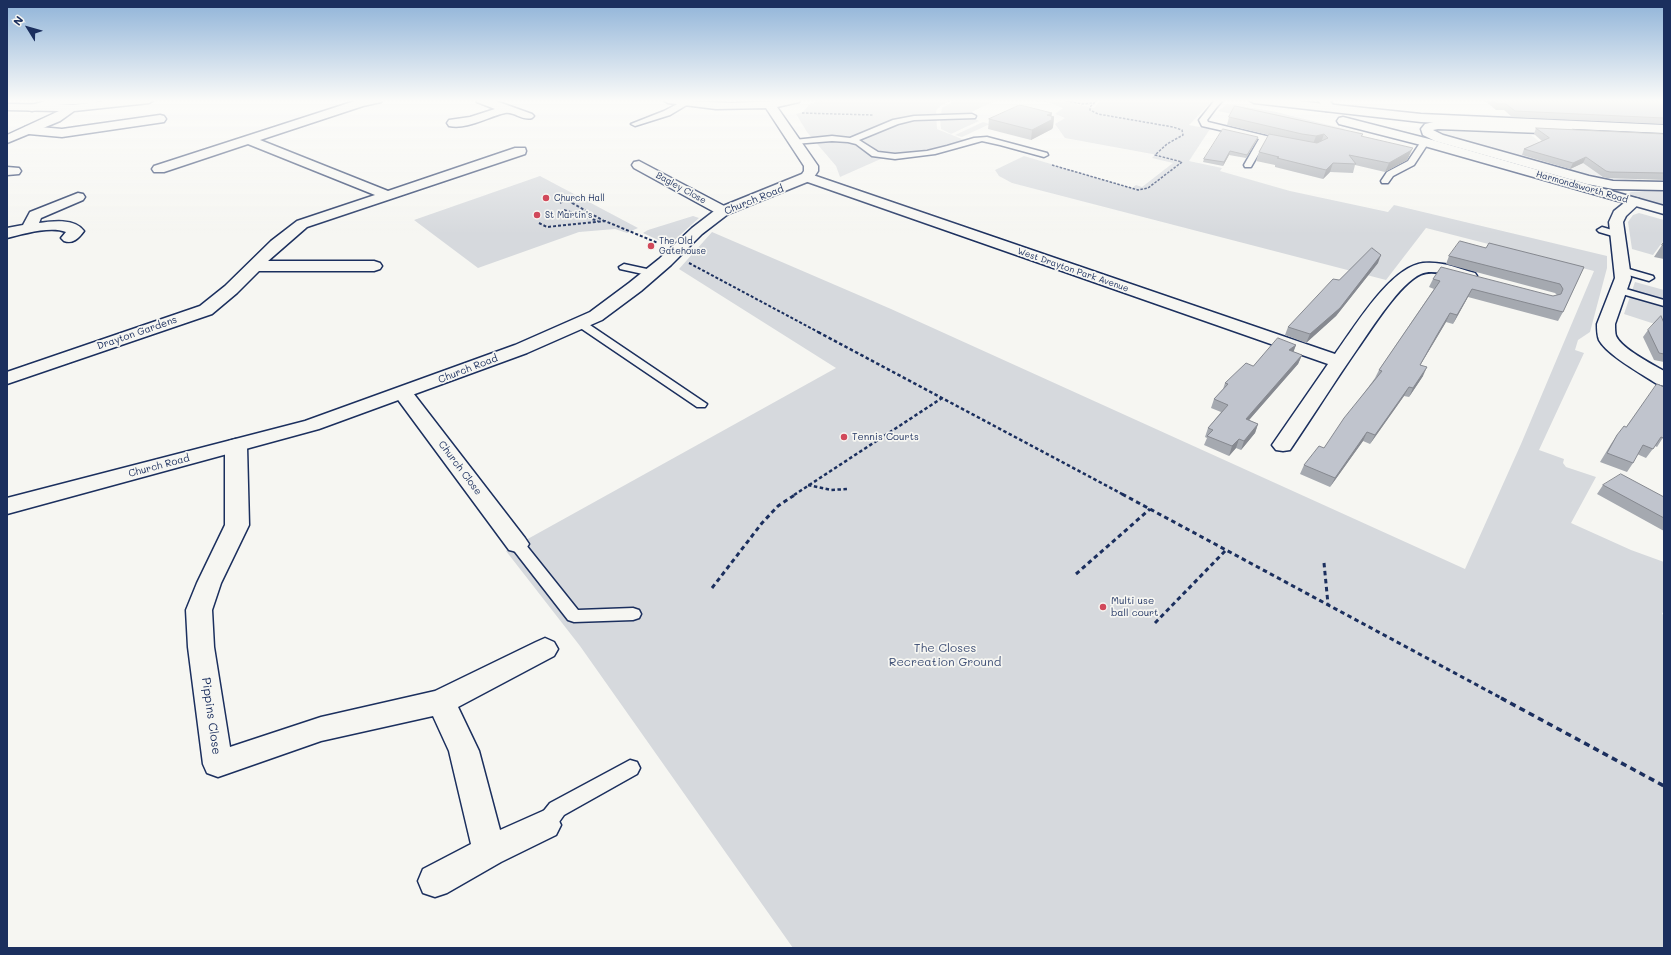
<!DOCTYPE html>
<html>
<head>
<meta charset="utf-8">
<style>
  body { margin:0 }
  #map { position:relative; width:1671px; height:955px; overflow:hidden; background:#f6f6f2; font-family:Mali,sans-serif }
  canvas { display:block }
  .frame { position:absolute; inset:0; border:8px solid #1b2f5e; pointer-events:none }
  .north { position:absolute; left:8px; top:8px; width:40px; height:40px; -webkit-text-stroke:3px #f6f6f2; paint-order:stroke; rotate:307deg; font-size:11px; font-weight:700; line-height:16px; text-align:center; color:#1b2f5e }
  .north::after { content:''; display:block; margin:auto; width:14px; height:18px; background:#1b2f5e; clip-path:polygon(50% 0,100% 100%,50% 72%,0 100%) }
</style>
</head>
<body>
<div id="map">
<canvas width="1671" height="955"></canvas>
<div class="frame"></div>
<div class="north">N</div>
</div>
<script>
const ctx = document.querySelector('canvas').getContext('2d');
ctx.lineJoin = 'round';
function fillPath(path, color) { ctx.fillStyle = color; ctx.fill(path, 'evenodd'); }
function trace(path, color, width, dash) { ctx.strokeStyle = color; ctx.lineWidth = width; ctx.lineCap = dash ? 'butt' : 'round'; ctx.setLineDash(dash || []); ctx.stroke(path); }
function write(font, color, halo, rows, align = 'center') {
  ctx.font = font + ' Mali,sans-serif'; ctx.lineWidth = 3.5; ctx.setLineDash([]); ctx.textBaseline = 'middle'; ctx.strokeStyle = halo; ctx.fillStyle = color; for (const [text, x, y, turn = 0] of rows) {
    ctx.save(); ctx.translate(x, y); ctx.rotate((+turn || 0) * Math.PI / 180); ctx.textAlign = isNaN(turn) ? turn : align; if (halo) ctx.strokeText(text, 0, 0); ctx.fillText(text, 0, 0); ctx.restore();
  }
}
fillPath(new Path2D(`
  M1440,129L1526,131L1545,146L1601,154L1647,183L1610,181L1572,173L1443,134L1438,132Z`), '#e6e7e7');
fillPath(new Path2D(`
  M826,100H952L942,105L936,110L937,129L967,141L921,151L892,154L840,177L836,166L807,132L796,114L803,112L810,104Z
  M956,100H997L967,114L941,115L942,108Z
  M1024,100H1097L1089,105L1072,103L1094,108L1101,100H1213L1189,125L1210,129L1189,161L1222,168L1220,171L1290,191L1388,212L1394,205L1607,256V268L1590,332L1578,340L1575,350L1584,353L1539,450L1564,459L1563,463L1566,467L1596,477L1571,523L1631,550L1664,562V610L1662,614L1664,615V948H793L580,646L506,551L836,368L679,269L712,232L891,309L1465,569L1521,444L1594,271L1426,228L1386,280L1012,183L999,176L995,170L1024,156L1132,188L1136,185L1142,187L1173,163L1152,158L1155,155L1163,156L1065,138L1055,124L1065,118L1055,114L1063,108L1047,102Z
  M1227,104L1272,111L1345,129L1336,137L1218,111Z
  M970,118L976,119L979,121L951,134L941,129L940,119Z
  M983,122L990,124L962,137L955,135Z
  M540,176L638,228L627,233L615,229L579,232L478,268L414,220Z
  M1658,190L1664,192V205L1625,195L1631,192Z
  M1639,213L1664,220V240L1653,255L1632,249L1628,222L1633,215Z
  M693,216L699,218L669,245L643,233L648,230Z
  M1635,282L1664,290V327L1624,314Z`), '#d6d9dd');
const lane = new Path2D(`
  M1215,100H1223L1216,108L1207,120L1208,122L1287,141L1288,143L1284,145L1266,141L1251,167H1245L1244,165L1259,139L1202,126L1199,120Z
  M683,101H686L690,103L670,115L635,126L631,124L664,111Z
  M972,114L976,116L975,118L914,120L898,124L859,140L878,152L895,154L927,151L947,146L974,138L987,137L1047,153L1048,155L1044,157L1000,145L982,141L935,154L895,159L872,156L856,144L848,142L832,141L794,144L790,142L794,140L832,136L850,138L893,120L914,116Z
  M1422,140H1425L1429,142L1414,165L1393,176L1388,183H1382L1381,181L1387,172L1408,161Z
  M1602,227L1619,232L1621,234L1616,237L1599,232L1597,230Z
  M624,264L656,271L657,273L652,276L620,269L619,267Z
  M1622,267L1653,276L1654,278L1649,281L1618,272L1617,270L1618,268Z
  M1619,287L1664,300V306L1615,292L1614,290Z
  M580,320L584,321L707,404L705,407H697L576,325L574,323Z
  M517,539L522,540L578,610L633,608L639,610L641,614L639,618L633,620L574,622L568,620L512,548L509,544L512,540Z
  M630,760L637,762L640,768L637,774L564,815L552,832L545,834L538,832L535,825L538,818L550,803Z`);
const street = new Path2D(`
  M49,100H100L95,103L56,105L32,111L28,110L26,108L28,106Z
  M358,100H382L381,102L363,106L260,140L388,191L515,148H525L526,151L525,154L307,227L268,261H374L380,263L382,266L380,269L374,271H259L237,293L212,314L7,384V372L200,306L225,286L271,241L297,221L375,195L248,144L164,172H154L152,169L154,166Z
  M476,100H493L532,114L534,116L532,118C522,121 514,111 505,113C487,117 467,130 449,126L447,123L449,120L470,117L495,109L477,102Z
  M1318,100H1329L1336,109L1334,111H1326Z
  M160,115L164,116L166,119L164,122L62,137L29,134L25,133L23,130L25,127L29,126L62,129Z
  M1438,121L1571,127L1573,130L1571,133L1567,134L1438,129L1433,130L1443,135L1589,176L1613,181L1664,182V190L1613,189L1587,184L1435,141L1423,135L1421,129L1425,124Z
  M639,161L728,208L730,211L728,214L723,215L718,214L634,168L632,165L634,162Z
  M7,167L19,168L21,171L19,174L7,175Z
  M807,173L1335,354C1354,328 1390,267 1423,263C1441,261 1458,268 1475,273L1477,276L1475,279L1469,281C1456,278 1435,268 1421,274C1400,283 1372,328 1358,348C1335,381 1313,416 1290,450L1283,451L1276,450L1272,445L1328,364L802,180L800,177L802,174Z
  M78,193L83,194L85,197L83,200L41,218L39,223C52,221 75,218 84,231C78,239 73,244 64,241L61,238L66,232C50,226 23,234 7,238V228L23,225L30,212Z
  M1634,198L1639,199L1641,202L1626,216L1623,222L1631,278L1615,324C1615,328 1615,333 1616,336C1622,349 1652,364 1664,371V386L1657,384C1642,374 1607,355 1599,340C1597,335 1597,329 1597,324L1615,278L1609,222L1614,211L1629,199Z
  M403,387L410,389L525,538L529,544L525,550L517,552L509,550L393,393L396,389Z
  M236,439L243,441L247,446L249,525L221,583L212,610L214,647L230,747L321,717L435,691L536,642L545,638L554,642L558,649L554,656L458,707L479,751L500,830L545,810L556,815L561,825L556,835L501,862L447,893L435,897L423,893L418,881L423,869L471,844L449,751L433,716L321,741L218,777L207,773L203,764L188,647L186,610L197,583L225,525V446L229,441Z`);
const secondary = new Path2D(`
  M114,100H154L149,103L74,111L60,121L7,143V135L59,111L7,110V104L73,105Z
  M663,100L732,103L800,100L799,102L777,107L818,166V171L812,180L728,214L702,234L671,265L641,291L602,320L527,353L319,429L7,514V498L305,421L515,345L590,312L629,283L659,259L692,228L718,208L802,174L804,171V166L766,108L716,109L668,103Z
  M1249,100H1288L1421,114L1664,125V133L1421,122L1254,103Z
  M1343,117L1429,139L1664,206V214L1421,145L1339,124L1337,121L1339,118Z`);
trace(lane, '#1b2f5e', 3);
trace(street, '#1b2f5e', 3);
trace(secondary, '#1b2f5e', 3);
trace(new Path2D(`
  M1062,100L1082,104L1093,103
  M802,113L873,115
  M1052,165L1138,190L1148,188L1182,162L1155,155L1167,144L1183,135L1182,130L1173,127L1098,114L1090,110V107L1097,100
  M560,203L568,200L574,204`), '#1b2f5e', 1.5, [2.5, 1.5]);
trace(new Path2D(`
  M572,203L604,221
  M564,210L598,221
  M539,223L547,227L605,221L658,243
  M689,263L820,333`), '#1b2f5e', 2, [3, 2]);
trace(new Path2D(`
  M818,332L1124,495
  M808,485L831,490L847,489
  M794,495L942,398`), '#1b2f5e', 2.5, [3.5, 2.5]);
trace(new Path2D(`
  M1122,494L1503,699
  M1324,563L1328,604
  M1076,574L1150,509
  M712,588L762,523L778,506L796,494
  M1155,623L1226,550`), '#1b2f5e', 3, [4.5, 3.5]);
trace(new Path2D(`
  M1501,698L1664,786`), '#1b2f5e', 3.5, [6, 4.5]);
fillPath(lane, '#f6f6f2');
fillPath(street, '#f6f6f2');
fillPath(secondary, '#f6f6f2');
fillPath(new Path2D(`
  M1484,100H1664V124L1512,117L1504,110H1496Z
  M1051,116L1054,117L1053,127L1052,129L1031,140L988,129L989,119Z
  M1229,117L1363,134L1362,137L1409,156L1407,160L1385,172L1355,165L1353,173L1330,172L1323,179L1275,167V165L1256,161L1259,152L1269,135L1227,125Z
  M1536,128L1664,134V180L1607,178L1603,177L1583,163L1570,169L1522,155L1524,149L1542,141L1534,134Z
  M1258,137L1257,140L1246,158L1229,155L1223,166L1203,162L1204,159Z
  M1664,242V259L1654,257Z
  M1486,248L1584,267L1563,312L1558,321L1468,297L1453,324L1446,322L1433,344L1420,365L1423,376L1409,397L1404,396L1370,444L1363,441L1330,487L1300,474L1304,465L1324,448L1375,378L1379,370L1434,289L1429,287L1433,279L1553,296L1557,295L1555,293L1446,264L1449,256Z
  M1378,263L1336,316L1306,343L1285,335L1288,327L1339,280Z
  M1664,323V362L1654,360L1643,337L1648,330Z
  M1296,345L1293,352L1302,355L1298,364L1249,420L1258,424L1255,433L1241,450L1236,448L1229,456L1204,445L1207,438L1205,437L1208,428L1221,412L1211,408L1214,399L1223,389L1225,383L1253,366Z
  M1617,435L1664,436L1657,447L1655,446L1646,458L1637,454L1633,463L1627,472L1600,462L1611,444Z
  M1603,485L1664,497V531L1597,494Z`), '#a5a9b0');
fillPath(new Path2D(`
  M1052,113L1051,120V118L1054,117L1053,127L1052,129L1031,140L1032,130L1047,115Z
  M1324,134L1321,143L1313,144L1316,136Z
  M1258,137L1257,140L1246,158L1247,155Z
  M1413,148L1407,160L1385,172L1389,163Z
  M1230,151L1229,155L1223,166L1224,162Z
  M1586,157L1583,163L1570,169L1573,163Z
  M1333,163L1330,172L1323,179L1326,170Z
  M1381,255L1378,263L1336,316L1306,343L1310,334Z
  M1472,289L1468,297L1453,324L1457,315Z
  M1450,313L1446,322L1415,374L1420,365Z
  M1296,345L1293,353L1289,350Z
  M1302,355L1298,364L1242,428L1246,419Z
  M1427,367L1423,376L1409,397L1413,388Z
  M1409,387L1404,396L1370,444L1375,435Z
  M1258,424L1255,433L1241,450L1244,441Z
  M1367,432L1363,441L1330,487L1335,478Z
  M1239,439L1236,448L1229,456L1232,446Z`), '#868990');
const building = new Path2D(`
  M1493,100H1664V118L1515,111L1506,104H1498Z
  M1020,105L1052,113L1047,115L1054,117L1051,118L1053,119L1032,130L989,119Z
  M1235,106L1363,134L1361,136L1413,148L1410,151L1389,163L1349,155L1356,164L1333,163L1326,170L1277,158L1279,157L1259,152L1269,134L1317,143L1328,138L1324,134L1316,136L1302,134L1229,117Z
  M1536,128L1664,134V173L1610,172L1606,171L1586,157L1573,163L1524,149L1549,138Z
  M1223,129L1258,137L1247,155L1230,151L1224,162L1204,159Z
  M1460,241L1486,248L1489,243L1584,267L1563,312L1472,289L1457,315L1450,313L1437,335L1420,365L1427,367L1413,388L1409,387L1375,435L1367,432L1335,478L1304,465L1319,446L1324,448L1344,418L1382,371L1379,370L1440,281L1433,279L1441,267L1553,296L1561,294L1563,289L1560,284L1449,256Z
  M1664,242V246L1662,245Z
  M1372,248L1381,255L1340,308L1310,334L1288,327L1333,279L1339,280Z
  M1661,316L1664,323V354L1659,353L1648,330Z
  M1278,338L1296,345L1289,350L1302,355L1246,419L1258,424L1244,441L1239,439L1232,446L1207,436L1213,430L1208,428L1228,405L1214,399L1228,384L1225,383L1246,363L1253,366Z
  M1657,384L1664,387V436L1663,438L1661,437L1653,449L1643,445L1633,463L1607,453L1617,435L1624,426L1626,427Z
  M1621,474L1664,497V518L1603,485Z`);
fillPath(building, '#c0c4cd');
trace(building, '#868990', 1);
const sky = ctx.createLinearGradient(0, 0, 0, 234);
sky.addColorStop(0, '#8fb3d8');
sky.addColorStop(0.43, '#fbfbf9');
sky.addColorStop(1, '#fbfbf900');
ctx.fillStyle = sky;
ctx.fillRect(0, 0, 1671, 234);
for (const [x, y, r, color] of [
  [546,198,4,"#d1495b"],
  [537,215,4,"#d1495b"],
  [651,246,4,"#d1495b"],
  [844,437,4,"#d1495b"],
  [1103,607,4,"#d1495b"]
]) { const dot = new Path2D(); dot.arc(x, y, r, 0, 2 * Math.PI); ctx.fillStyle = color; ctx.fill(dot); trace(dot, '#f6f6f2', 1.5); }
write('9px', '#1b2f5e', '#f6f6f2', [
  ["Harmondsworth Road",1582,187,16],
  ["Bagley Close",681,188,29],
  ["West Drayton Park Avenue",1073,270,19]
]);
write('9px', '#1b2f5e', '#f6f6f2', [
  ["Church Hall",554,198],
  ["St Martin's",545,215],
  ["The Old",659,241],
  ["Gatehouse",659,251]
], 'left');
write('10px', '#1b2f5e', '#f6f6f2', [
  ["Church Road",754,200,-22],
  ["Drayton Gardens",137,333,-19],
  ["Church Road",468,369,-21],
  ["Church Road",159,466,-15],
  ["Church Close",460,468,53]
]);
write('10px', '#1b2f5e', '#f6f6f2', [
  ["Tennis Courts",852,437],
  ["Multi use",1111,601],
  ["ball court",1111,613]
], 'left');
write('12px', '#405177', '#f6f6f2', [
  ["The Closes",945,648],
  ["Recreation Ground",945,662]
]);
write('12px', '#1b2f5e', '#f6f6f2', [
  ["Pippins Close",211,716,82]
]);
</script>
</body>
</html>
